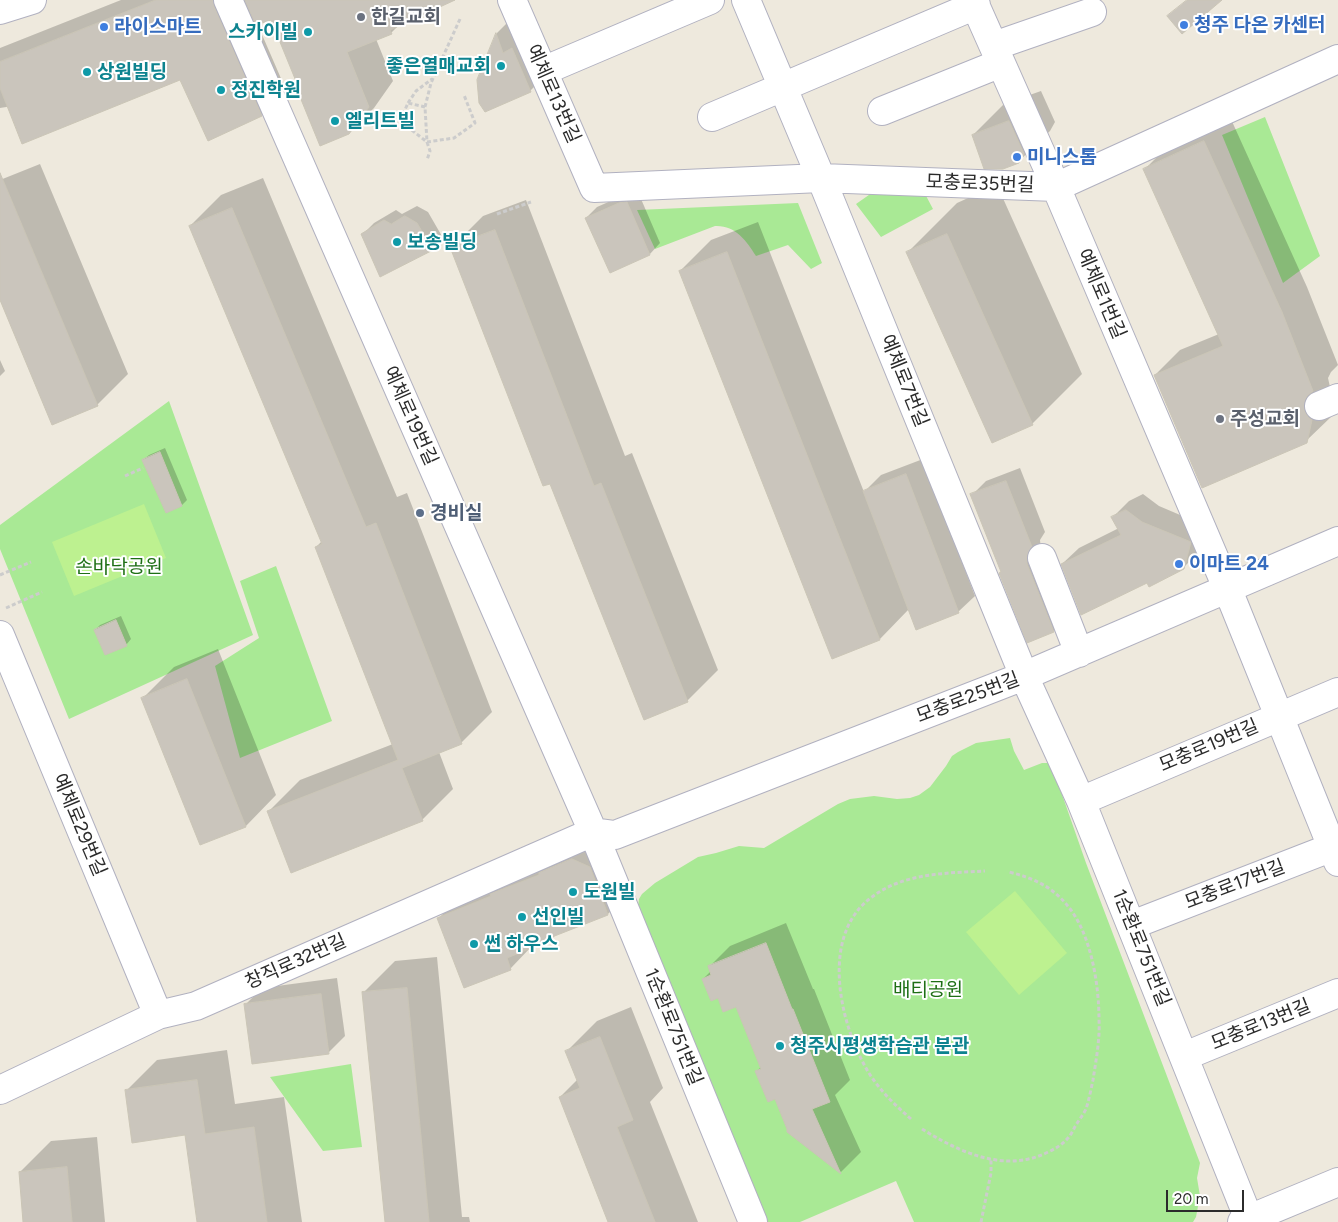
<!DOCTYPE html>
<html>
<head>
<meta charset="utf-8">
<style>
  body { margin:0 }
  #map { position:relative; width:1338px; height:1222px; overflow:hidden; background:#eee9dd; font-family:Figtree,sans-serif }
  canvas { display:block }
  .scale { position:absolute; left:1166px; top:1190px; width:78px; height:22px; box-sizing:border-box; border:2px solid #2b2b2b; border-top:0; padding-left:6px; font-size:15px; line-height:18px; white-space:nowrap; color:#2b2b2b; -webkit-text-stroke:4px #fff; paint-order:stroke }
</style>
</head>
<body>
<div id="map">
<canvas width="1338" height="1222"></canvas>
<div class="scale">20 m</div>
</div>
<script>
const ctx = document.querySelector('canvas').getContext('2d');
ctx.lineJoin = 'round';
function fillPath(path, color) { ctx.fillStyle = color; ctx.fill(path, 'evenodd'); }
function trace(path, color, width, dash) { ctx.strokeStyle = color; ctx.lineWidth = width; ctx.lineCap = dash ? 'butt' : 'round'; ctx.setLineDash(dash || []); ctx.stroke(path); }
function write(font, color, halo, rows, align = 'center') {
  ctx.font = font + ' Figtree,"Noto Sans KR",sans-serif'; ctx.lineWidth = 4; ctx.setLineDash([]); ctx.textBaseline = 'middle'; ctx.strokeStyle = halo; ctx.fillStyle = color; for (const [text, x, y, turn = 0] of rows) {
    ctx.save(); ctx.translate(x, y); ctx.rotate((+turn || 0) * Math.PI / 180); ctx.textAlign = isNaN(turn) ? turn : align; if (halo) ctx.strokeText(text, 0, 0); ctx.fillText(text, 0, 0); ctx.restore();
  }
}
fillPath(new Path2D(`
  M1265,117L1320,256L1283,283L1222,135Z
  M876,190L924,192L933,209L881,237L856,204Z
  M798,203L822,263L811,269L788,245L756,256C746,240 735,225 715,226L655,249L637,210Z
  M169,401L253,635L69,719L0,549V525Z
  M276,566L332,721L240,758L215,666L259,638L240,581Z
  M1010,738L1014,751L1024,770L1042,763H1051L1086,863L1200,1163L1197,1178L1200,1196L1196,1217L1193,1222H914L896,1181L800,1222H763L638,906L639,899L642,894L655,883L698,857L716,853L739,846L764,848L838,804L850,799L874,796L897,799L910,798L919,795L930,787L946,766L952,756L958,752L976,743Z
  M351,1064L362,1147L323,1151L270,1077Z`), '#a9e995');
fillPath(new Path2D(`
  M144,504L166,558L74,596L52,542Z
  M1015,891L1067,953L1019,995L966,932Z`), '#bdf190');
fillPath(new Path2D(`
  M121,0H440L401,23L391,33L376,39L393,81L374,108L349,133L301,91L272,18L257,23L286,90L261,115L181,79L0,108V48Z
  M518,12L552,69L530,91L478,80L497,33Z
  M1041,91L1055,122L1050,131L1018,162L973,135L1004,104Z
  M1230,117L1307,287L1338,365L1331,372L1328,378L1330,387L1337,394L1332,416L1306,441L1155,375L1180,350L1219,334L1145,169L1170,144Z
  M40,164L128,374L97,405L0,296V180Z
  M263,178L397,497L407,493L492,712L461,743L439,752L453,789L422,820L269,811L300,780L393,744L316,547L322,541L190,226L221,195Z
  M997,185L1082,374L1032,424L907,253L957,203Z
  M631,192H638L660,243L650,254L611,271L586,218L597,207Z
  M526,200L625,456L632,453L718,670L687,701L452,247L483,216Z
  M417,206L428,212L443,238L432,249L381,275L363,234L374,223L396,210L402,214Z
  M758,222L864,492L881,475L923,459L975,596L958,612L909,609L880,639L833,657L680,271L711,240Z
  M0,360L5,371L0,376Z
  M165,448L187,500L182,505L166,511L143,460L149,455Z
  M1020,468L1045,532L1040,540L1041,549L1067,617L1053,631L1000,573L1002,571L972,495L986,481Z
  M1143,494L1159,506L1206,526L1200,551L1183,568L1147,582L1062,564L1079,548L1119,528L1113,517L1129,501Z
  M121,616L131,639L126,645L95,630L100,625Z
  M218,649L276,795L246,826L201,843L143,698L174,667Z
  M594,838L629,892L608,914L557,933L553,938L532,946L511,968L465,986L439,918L460,896Z
  M786,923L813,989H814L850,1080L835,1095L861,1152L841,1172L788,1131L776,1097L757,1071L761,1067L737,1005L718,996L703,979L711,971L709,967L730,946Z
  M437,957L462,1217H469L470,1222H386L364,992L395,961Z
  M337,978L345,1036L329,1052L246,1004L262,988Z
  M631,1007L663,1088L650,1102L698,1222H610L560,1097L578,1079L566,1052L597,1021Z
  M227,1050L235,1104L284,1097L302,1222H198L186,1134L126,1091L157,1060Z
  M97,1137L105,1222H24L20,1172L51,1141Z`), '#0003');
const building = new Path2D(`
  M156,0H213L214,6L262,116L208,141L180,80L22,144L0,88V62Z
  M245,0H455L390,30L392,34L347,52L369,107L349,134L320,146L298,92L300,91L271,20L256,25Z
  M1187,0H1222L1182,34L1167,16Z
  M496,33L503,53L512,48L531,92L485,112L479,103L477,80Z
  M1009,121L1024,154L1019,163L1003,169H984L972,135Z
  M1204,141L1282,312L1313,391L1307,396L1304,405L1305,412L1309,418L1312,420L1307,443L1202,488L1154,375L1223,346L1143,169Z
  M0,173L98,406L52,425L0,300Z
  M627,202L650,255L610,273L585,218L619,203Z
  M232,208L366,527L376,523L462,744L402,768L423,821L291,873L267,811L398,760L315,547L322,544L189,226Z
  M405,216L417,223L433,250L380,277L361,234L384,220L391,224Z
  M495,230L594,486L601,483L688,702L644,720L550,484L543,486L450,247Z
  M947,234L1033,425L992,443L906,252Z
  M727,252L880,640L832,659L679,271Z
  M160,452L182,506L166,513L142,460Z
  M906,474L959,613L916,630L863,491Z
  M1006,481L1032,547L1027,555V564L1054,632L1027,643L999,573L1001,572L970,494Z
  M1126,510L1142,522L1191,542L1184,569L1149,587L1147,583L1081,615L1061,564L1121,535L1111,517Z
  M116,620L127,646L105,655L94,630Z
  M187,679L246,827L200,845L141,698Z
  M572,859L590,867L608,915L552,937L553,939L507,958L511,970L464,988L437,918L491,896L490,894L539,875V873Z
  M766,943L792,1009H793L830,1102L812,1109L841,1174L787,1132V1129L775,1099L768,1102L755,1071L761,1069L736,1007L723,1012L718,998L711,1001L702,979L711,975L708,966Z
  M407,988L429,1222H385L362,992Z
  M321,994L329,1054L252,1064L244,1004Z
  M600,1037L633,1120L617,1127L655,1222H608L559,1097L580,1088L565,1051Z
  M197,1080L205,1134L254,1127L267,1222H197L185,1135L132,1143L125,1090Z
  M67,1167L72,1222H23L19,1172Z`);
fillPath(building, '#cac5bc');
trace(building, '#cac5b6', 1);
const minor = new Path2D(`
  M228,0L593,832L753,1222
  M512,0L594,188L821,178L1056,187L1338,59
  M746,0L821,178L1024,676L1081,801L1250,1222
  M973,0L1056,187L1228,590L1338,862
  M0,10L32,0
  M994,46L1092,12
  M543,71L710,0
  M882,111L1001,63
  M712,117L976,5
  M1319,406L1338,398
  M1042,558L1079,653
  M0,635L158,1015
  M1081,801L1338,692
  M1132,925L1338,845
  M1185,1056L1338,993
  M0,1090L158,1015L196,1006L593,832L615,835L1024,676L1338,541
  M1242,1222L1338,1182`);
trace(minor, '#b1b1c0', 30);
trace(new Path2D(`
  M460,19L431,83L425,107L427,142L454,138L475,123L464,95
  M408,103L416,91L432,79
  M425,107L408,103L400,121L427,142L430,151L427,160
  M497,214L531,202
  M125,476L143,468
  M0,575L31,562
  M6,608L42,592
  M911,1119C894,1104 877,1088 866,1068C839,1021 820,934 872,897C903,873 947,873 985,871
  M922,1129C959,1152 1004,1173 1046,1153C1055,1149 1062,1145 1068,1138C1071,1135 1073,1130 1076,1125C1079,1120 1083,1115 1086,1109C1089,1100 1091,1089 1093,1080C1096,1060 1100,1040 1099,1020C1099,984 1091,933 1067,905C1051,886 1033,878 1009,872
  M981,1222L991,1173V1159`), '#ccc', 3, [4, 2.5]);
trace(minor, '#fff', 28);
for (const [x, y, r, color] of [
  [361,17,5,"#6b7280"],
  [1184,25,5,"#3f7fe0"],
  [104,27,5,"#3f7fe0"],
  [308,32,5,"#0f9aa8"],
  [501,66,5,"#0f9aa8"],
  [87,72,5,"#0f9aa8"],
  [221,90,5,"#0f9aa8"],
  [335,121,5,"#0f9aa8"],
  [1017,157,5,"#3f7fe0"],
  [397,242,5,"#0f9aa8"],
  [1220,419,5,"#6b7280"],
  [420,513,5,"#5c6f8a"],
  [1179,564,5,"#3f7fe0"],
  [573,892,5,"#0f9aa8"],
  [522,917,5,"#0f9aa8"],
  [474,944,5,"#0f9aa8"],
  [780,1046,5,"#0f9aa8"]
]) { const dot = new Path2D(); dot.arc(x, y, r, 0, 2 * Math.PI); ctx.fillStyle = color; ctx.fill(dot); trace(dot, '#fff', 2); }
write('bold 19px', '#5b616d', '#fff', [
  ["한길교회",371,17],
  ["주성교회",1230,419]
], 'left');
write('bold 19px', '#366cbe', '#fff', [
  ["청주 다온 카센터",1194,25],
  ["라이스마트",114,27],
  ["미니스톱",1027,157],
  ["이마트 24",1189,564]
], 'left');
write('bold 19px', '#0d838f', '#fff', [
  ["스카이빌",298,32,"right"],
  ["좋은열매교회",491,66,"right"],
  ["상원빌딩",97,72],
  ["정진학원",231,90],
  ["엘리트빌",345,121],
  ["보송빌딩",407,242],
  ["도원빌",583,892],
  ["선인빌",532,917],
  ["썬 하우스",484,944],
  ["청주시평생학습관 분관",790,1046]
], 'left');
write('19px', '#2b2b2b', '#fff', [
  ["예체로13번길",553,94,66],
  ["모충로35번길",980,184,2],
  ["예체로1번길",1101,294,67],
  ["예체로7번길",904,381,68],
  ["예체로19번길",410,416,66],
  ["모충로25번길",968,698,-21],
  ["모충로19번길",1209,746,-23],
  ["예체로29번길",79,825,67],
  ["모충로17번길",1235,885,-21],
  ["1순환로751번길",1141,948,68],
  ["창직로32번길",296,962,-24],
  ["모충로13번길",1261,1025,-22],
  ["1순환로751번길",673,1027,68]
]);
write('bold 19px', '#4e5e75', '#fff', [
  ["경비실",430,513]
], 'left');
write('19px', '#1e6f15', '#fff', [
  ["손바닥공원",119,567],
  ["배티공원",928,990]
]);
</script>
</body>
</html>
